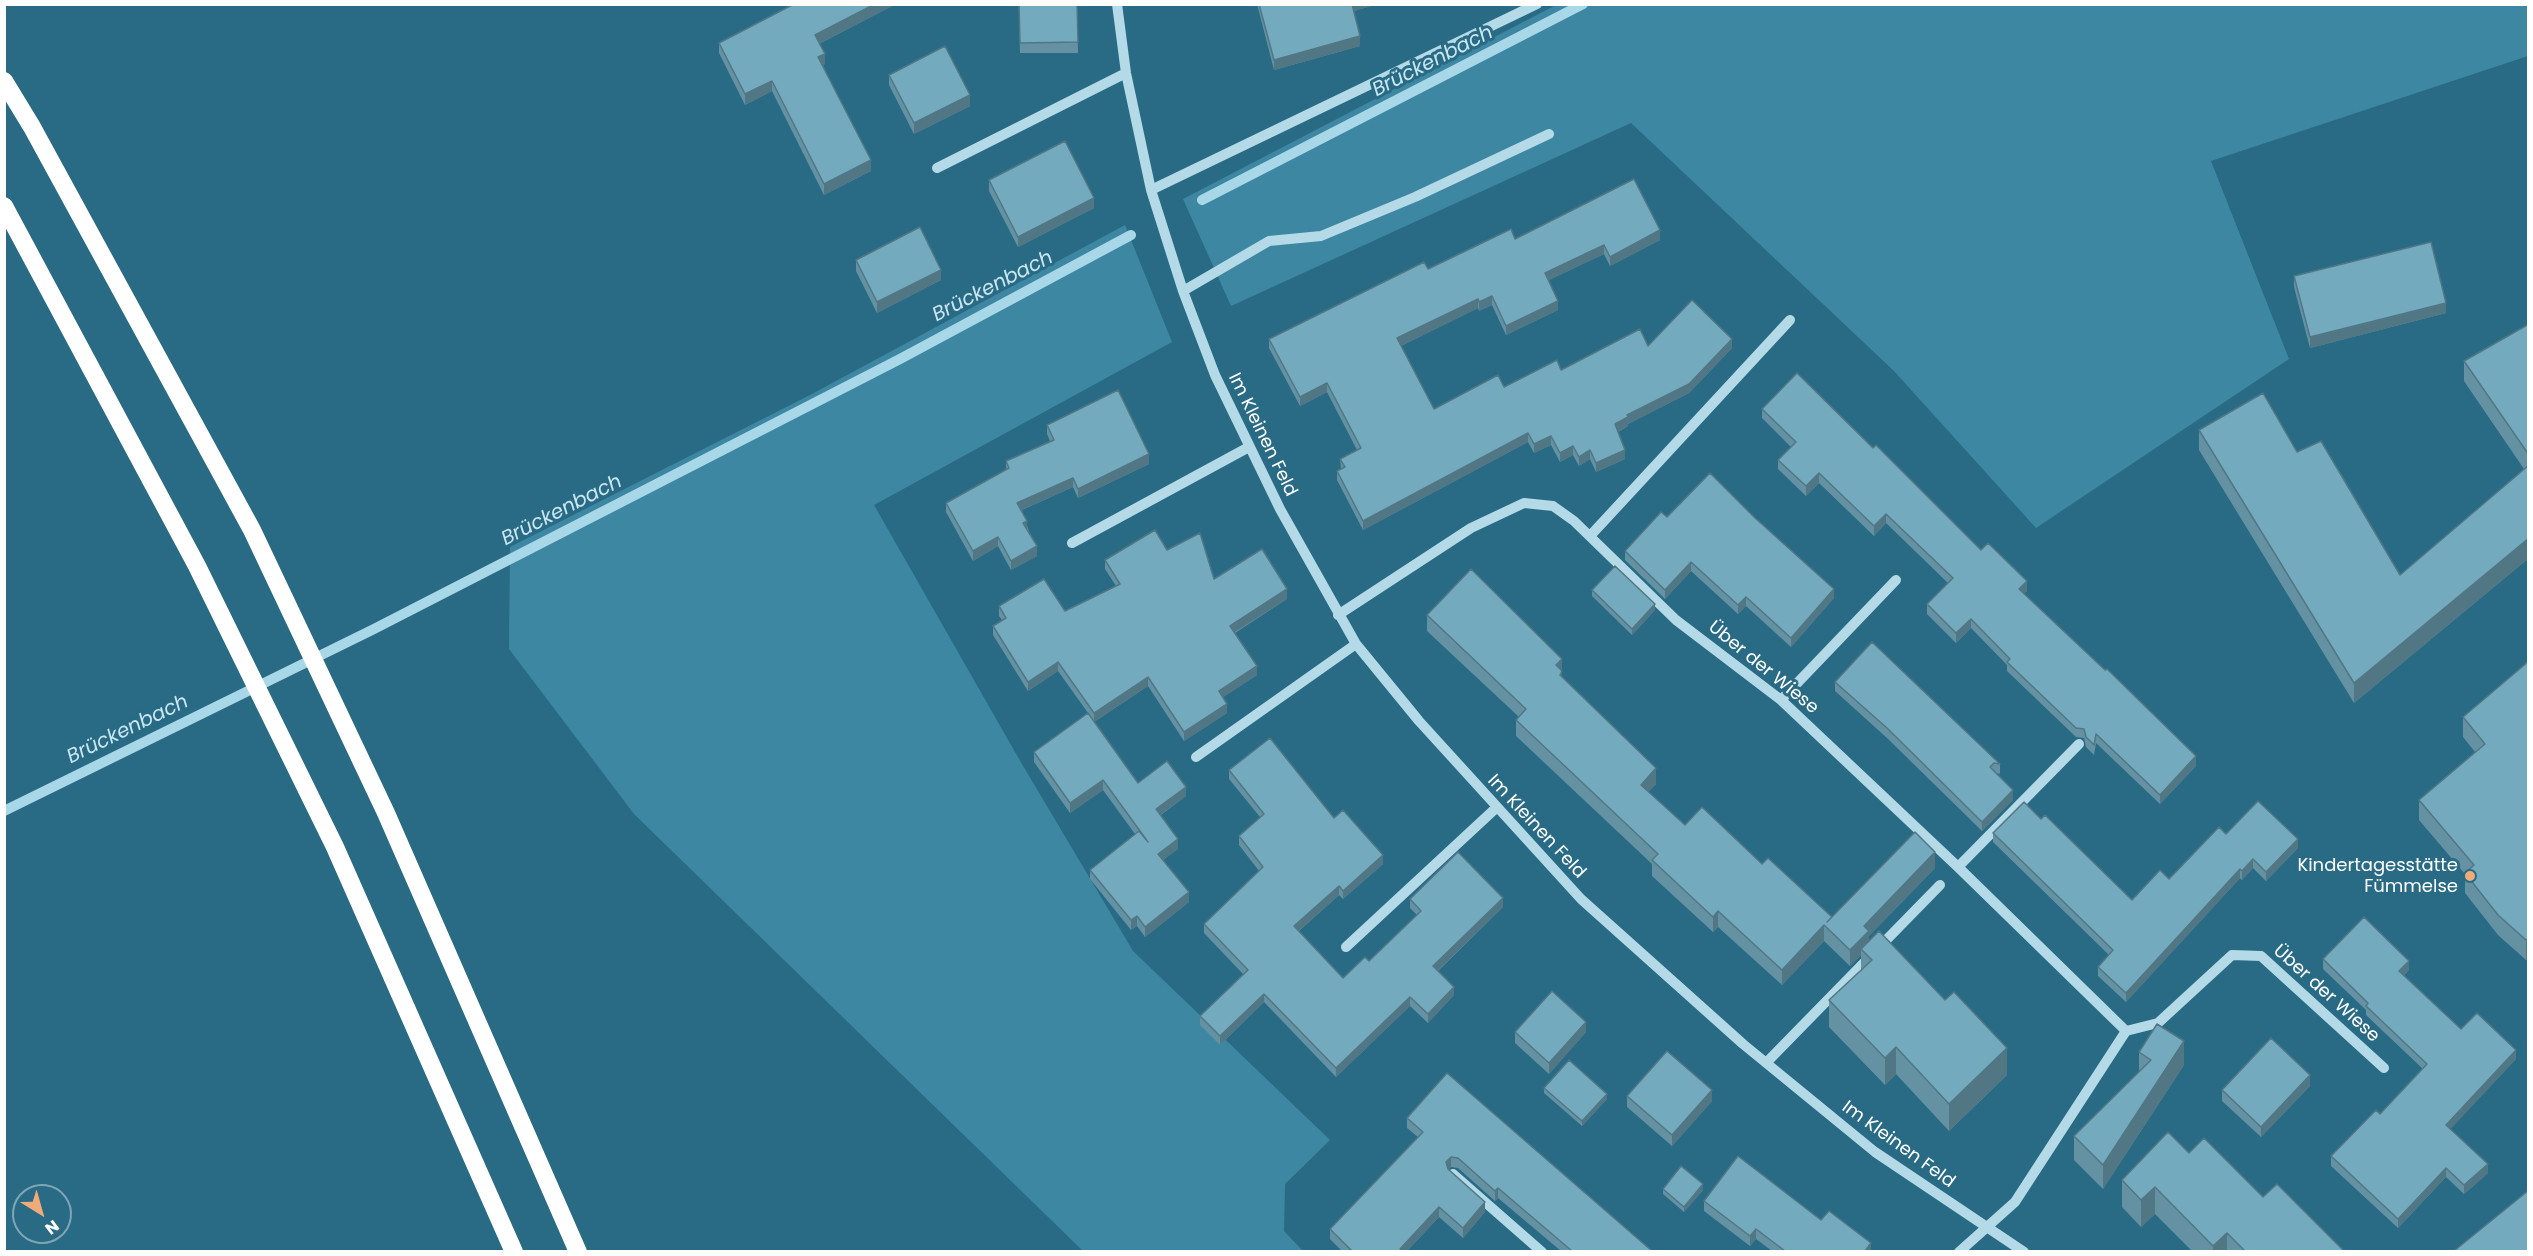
<!DOCTYPE html>
<html>
<head>
<meta charset="utf-8">
<style>
  body { margin:0 }
  #map { position:relative; width:2533px; height:1256px; overflow:hidden; background:#296b85; font-family:Poppins,sans-serif }
  canvas { display:block }
  .frame { position:absolute; inset:0; border:6px solid #fff; pointer-events:none }
  .north { position:absolute; left:12px; top:1184px; width:60px; height:60px; box-sizing:border-box; background:#296b85; border:2px solid #7fa6b6; border-radius:50%; rotate:143deg; font-size:16px; font-weight:700; line-height:24px; text-align:center; color:#fff }
  .north::after { content:''; display:block; margin:auto; width:21px; height:27px; background:#efac7a; clip-path:polygon(50% 0,100% 100%,50% 72%,0 100%) }
</style>
</head>
<body>
<div id="map">
<canvas width="2533" height="1256"></canvas>
<div class="frame"></div>
<div class="north">N</div>
</div>
<script>
const ctx = document.querySelector('canvas').getContext('2d');
ctx.lineJoin = 'round';
function fillPath(path, color) { ctx.fillStyle = color; ctx.fill(path, 'evenodd'); }
function trace(path, color, width, dash) { ctx.strokeStyle = color; ctx.lineWidth = width; ctx.lineCap = dash ? 'butt' : 'round'; ctx.setLineDash(dash || []); ctx.stroke(path); }
function write(font, color, halo, rows, align = 'center') {
  ctx.font = font + ' Poppins,sans-serif'; ctx.lineWidth = 6; ctx.setLineDash([]); ctx.textBaseline = 'middle'; ctx.strokeStyle = halo; ctx.fillStyle = color; for (const [text, x, y, turn = 0] of rows) {
    ctx.save(); ctx.translate(x, y); ctx.rotate((+turn || 0) * Math.PI / 180); ctx.textAlign = isNaN(turn) ? turn : align; if (halo) ctx.strokeText(text, 0, 0); ctx.fillText(text, 0, 0); ctx.restore();
  }
}
fillPath(new Path2D(`
  M1556,5H2528V56L2211,161L2289,359L2036,528L1894,371L1631,123L1231,306L1183,199Z
  M1125,225L1172,342L874,505L1019,759L1133,951L1330,1140L1285,1184L1284,1231L1303,1251H1083L634,814L509,649L510,547L812,394Z`), '#3d87a2');
trace(new Path2D(`
  M1202,200L1583,4
  M4,811L374,629L900,359L1131,235`), '#a8d8e8', 10);
trace(new Path2D(`
  M1117,4L1126,73L1151,190L1183,291L1215,375L1280,509L1356,644L1419,721L1581,899L1743,1044L1875,1152L2024,1252
  M937,168L1126,73
  M1151,190L1537,4
  M1183,291L1269,241L1321,236L1415,197L1549,134
  M1590,536L1790,320
  M1072,543L1249,447
  M1338,615L1471,528L1524,503L1553,506L1574,521L1676,620L1781,700L1958,867L2126,1031L2015,1202L1959,1252
  M1781,700L1896,580
  M1196,757L1356,644
  M1958,867L2079,744
  M1346,947L1496,808
  M2126,1031L2158,1023L2232,955L2261,956L2384,1068
  M1766,1063L1940,885
  M1453,1174L1542,1252`), '#b4dae7', 10);
trace(new Path2D(`
  M4,81L32,127L252,530L386,813L578,1252
  M4,206L197,566L335,847L514,1252`), '#fff', 18);
fillPath(new Path2D(`
  M794,4H896L819,44L825,64L823,65L871,171L824,195L772,91L745,105L719,53V43Z
  M1019,4H1077L1078,53H1020Z
  M1257,4H1378L1354,11L1360,46L1274,70Z
  M889,75L970,106L914,134L889,85Z
  M989,180L1094,208L1018,247L989,191Z
  M1515,239L1660,240L1610,266L1604,254L1549,280L1558,310L1506,335L1492,305L1479,311L1478,308L1401,346L1434,409L1561,370L1648,346L1732,348L1689,393L1628,424V426L1618,432L1625,459L1596,472L1590,459L1579,466L1573,455L1560,462L1551,445L1534,453L1528,442L1363,530L1337,480V471L1341,469L1340,459L1357,450L1327,392L1300,406L1269,348V339L1428,269Z
  M856,260L941,280L877,313L856,271Z
  M2294,276L2446,313L2310,348L2294,287Z
  M2529,324V558L2354,703L2199,450V430L2297,452L2400,575L2524,469L2464,381V361Z
  M1762,409L1873,448L1981,550L2027,591L2024,593L2196,766L2160,804L2096,743L2094,755L2086,747L2084,738L2076,737L2007,671V665L1971,628L1956,643L1927,614V604L1948,583L1886,523L1874,536L1819,483L1806,496L1778,469V460L1791,447L1762,418Z
  M1047,425L1149,464L1078,498L1073,487L1022,510L1037,556L1011,570L998,546L973,561L946,512V503L1006,470V461L1050,441L1047,434Z
  M1667,517L1834,598L1791,647L1746,606L1738,614L1691,571L1665,599L1625,560V551Z
  M1167,550L1214,579L1287,599L1235,633L1257,675L1223,697L1227,713L1184,741L1148,686L1094,722L1138,783L1186,796L1161,815L1178,849L1163,860L1189,902L1145,937L1137,926L1131,930L1090,879V870L1135,834L1103,790L1070,813L1034,762V752L1088,713L1058,671L1028,691L993,635V626L1002,620L999,616V606L1065,611L1116,586L1105,569V560Z
  M1592,590L1655,610L1632,635L1592,596Z
  M1427,615L1562,659V677L1656,784L1648,792L1685,825L1762,864L1832,917L1935,868L1869,936V941L2007,1075L1949,1131L1896,1074L1885,1085L1829,1027V1000L1861,970V955L1850,966L1824,941L1782,985L1718,927L1713,932L1652,876V864L1516,736V720L1519,717L1427,631Z
  M2529,661V958L2526,960L2498,935L2465,893V874L2419,820V800L2475,752L2463,737V717Z
  M1835,682L2000,764V774L1996,773L2013,800L1982,831L1887,738L1835,691Z
  M1229,770L1334,818L1383,864L1343,899L1339,895L1299,931L1343,978L1369,961L1417,915L1410,908V899L1503,907L1438,971L1454,995L1428,1023L1410,1006L1336,1077L1264,1002L1220,1045L1200,1025V1016L1243,974L1204,933V924L1259,871L1239,845V836L1260,817L1229,779Z
  M2041,819L2132,900L2169,879L2226,834L2298,848L2266,881L2253,868L2242,880L2240,878L2126,1002L2098,976V967L2109,955L1993,842V833Z
  M2323,959L2409,970L2404,975L2461,1029L2516,1059L2450,1129L2488,1173L2464,1194L2446,1177L2398,1228L2331,1166V1156L2380,1114L2423,1069L2366,1015V1010L2323,969Z
  M1515,1032H1586L1549,1074L1515,1043Z
  M2139,1052L2184,1065L2103,1189L2074,1160V1136L2139,1072Z
  M2310,1086L2261,1137L2222,1101V1090Z
  M1544,1088L1607,1099L1582,1126L1544,1093Z
  M1627,1096L1712,1101L1672,1146L1627,1107Z
  M1407,1118L1652,1251H1561L1498,1198L1495,1201L1458,1168L1451,1167L1448,1170L1485,1212L1463,1238L1439,1217L1407,1251H1342L1330,1239V1229L1418,1137L1407,1128Z
  M2189,1153L2263,1197L2344,1251H2192L2155,1214L2141,1227L2122,1207V1180Z
  M1663,1189L1703,1190L1684,1212L1663,1194Z
  M1704,1201L1821,1220L1871,1251H1772L1756,1239L1750,1246L1704,1211Z`), '#6492a3');
fillPath(new Path2D(`
  M875,4H896L815,46V35Z
  M1351,4H1378L1351,12Z
  M1360,36V46L1274,70V60Z
  M825,54V64L818,68V57Z
  M772,81V91L745,105V94Z
  M970,95V106L914,134V123Z
  M871,160V171L824,195V184Z
  M1094,198V208L1018,247V237Z
  M1660,230V240L1610,266V257Z
  M1604,245V254L1545,282V273Z
  M941,270V280L877,313V302Z
  M1492,296V305L1479,311V302Z
  M1478,299V308L1397,348V338Z
  M1558,301V310L1506,335V326Z
  M2446,303V313L2310,348V337Z
  M1732,339V348L1689,393L1628,424V426L1615,433V424Z
  M1327,383V392L1300,406V397Z
  M1528,433V442L1363,530V521Z
  M1551,436V445L1534,453V444Z
  M1573,446V455L1560,462V453Z
  M1590,450V459L1579,466V457Z
  M1625,450V459L1596,472V463Z
  M1149,454V464L1078,498V489Z
  M1819,473V483L1806,496V486Z
  M1073,478V487L1017,512V503Z
  M1886,514V523L1874,536V526Z
  M1027,521V530L1023,523Z
  M998,537V546L973,561V551Z
  M2529,538V558L2354,703V683Z
  M1037,546V556L1011,570V561Z
  M1691,562V571L1665,599V590Z
  M2027,581V591L2019,598V589Z
  M1287,589V599L1230,635V626Z
  M1834,589V598L1791,647V638Z
  M1746,597V606L1738,614V605Z
  M1655,604V610L1632,635V629Z
  M1971,619V628L1956,643V633Z
  M1562,659V687L1556,665Z
  M1058,662V671L1028,691V682Z
  M1257,666V675L1219,700V691Z
  M1148,677V686L1094,722V713Z
  M1227,704V713L1184,741V732Z
  M2196,756V766L2160,804V795Z
  M1656,768V784L1641,801V785Z
  M1103,780V790L1070,813V803Z
  M1186,787V796L1156,818V809Z
  M2013,790V800L1982,831V822Z
  M1178,839V849L1158,864V854Z
  M2298,839V848L2266,881V872Z
  M1935,852V868L1869,936V947L1861,949V955L1850,966V950L1864,926Z
  M1383,855V864L1343,899V891Z
  M2253,859V868L2242,880V871Z
  M2240,869V878L2126,1002V993Z
  M1339,886V895L1294,935V926Z
  M1189,892V902L1145,937V927Z
  M1503,898V907L1433,975V966Z
  M1718,911V927L1713,932V917Z
  M1137,916V926L1131,930V920Z
  M1824,925V941L1782,985V970Z
  M2529,938V958L2526,960V940Z
  M2409,961V970L2399,980V971Z
  M1454,987V995L1428,1023V1014Z
  M1264,994V1002L1220,1045V1036Z
  M1410,997V1006L1336,1077V1068Z
  M1586,1022V1032L1549,1074V1063Z
  M2184,1041V1065L2103,1189V1165Z
  M1896,1047V1074L1885,1085V1058Z
  M2007,1048V1075L1949,1131V1104Z
  M2516,1050V1059L2446,1134V1125Z
  M2310,1075V1086L2261,1137V1127Z
  M1712,1090V1101L1672,1146V1135Z
  M1607,1094V1099L1582,1126V1121Z
  M1451,1157V1167L1446,1172V1162Z
  M2488,1164V1173L2464,1194V1185Z
  M2446,1168V1177L2398,1228V1219Z
  M1703,1184V1190L1684,1212V1207Z
  M2155,1187V1214L2141,1227V1200Z
  M1498,1188V1198L1495,1201V1191Z
  M1485,1202V1212L1463,1238V1228Z
  M1439,1207V1217L1407,1251H1400V1249Z
  M1756,1229V1239L1750,1246V1236Z
  M2227,1233V1251H2213V1246Z
  M1871,1243V1251H1865Z`), '#517785');
const building = new Path2D(`
  M794,4H875L815,35L825,54L818,57L871,160L824,184L772,81L745,94L719,43Z
  M1019,4H1077L1078,42L1020,43Z
  M1259,4H1352L1360,36L1274,60Z
  M945,46L970,95L914,123L889,75Z
  M1065,141L1094,198L1018,237L989,180Z
  M1634,179L1660,230L1610,257L1604,245L1545,273L1558,301L1506,326L1492,296L1479,302L1478,299L1397,338L1434,409L1498,375L1504,387L1557,360L1561,370L1640,329L1648,346L1692,300L1732,339L1689,384L1627,415L1628,417L1615,424L1625,450L1596,463L1590,450L1579,457L1573,446L1560,453L1551,436L1534,444L1528,433L1363,521L1337,471L1345,467L1340,459L1361,448L1327,383L1300,397L1269,339L1424,262L1428,269L1511,229L1515,239Z
  M920,227L941,270L877,302L856,260Z
  M2431,242L2446,303L2310,337L2294,276Z
  M2529,324V455L2464,361Z
  M1797,373L1873,448L1876,445L1981,550L1988,543L2027,581L2019,589L2105,670L2107,669L2196,756L2160,795L2096,734L2094,745L2086,737L2084,729L2076,728L2007,662L2010,659L1971,619L1956,633L1927,604L1953,578L1886,514L1874,526L1819,473L1806,486L1778,460L1796,442L1762,409Z
  M1118,390L1149,454L1078,489L1073,478L1017,503L1027,521L1023,523L1037,546L1011,561L998,537L973,551L946,503L1009,468L1006,461L1054,440L1047,425Z
  M2263,393L2297,452L2321,441L2400,575L2529,465V538L2354,683L2199,430Z
  M1710,473L1754,517L1834,589L1791,638L1746,597L1738,605L1691,562L1665,590L1625,551L1661,512L1667,517Z
  M1155,530L1167,550L1200,533L1214,579L1262,549L1287,589L1230,626L1257,666L1219,691L1227,704L1184,732L1148,677L1094,713L1058,662L1028,682L993,626L1006,618L999,606L1044,579L1065,611L1120,584L1105,560Z
  M1615,566L1655,604L1632,629L1592,590Z
  M1471,569L1562,659L1556,665L1562,671L1560,675L1656,768L1641,785L1685,825L1702,807L1762,864L1768,858L1832,917L1827,922L1915,832L1935,852L1864,926L1869,931L1850,950L1824,925L1782,970L1718,911L1713,917L1652,860L1658,854L1516,720L1526,709L1427,615Z
  M1872,642L2000,764L1994,763L1990,767L2013,790L1982,822L1887,728L1835,682Z
  M2529,661V938L2526,940L2498,915L2465,873L2474,865L2419,800L2485,744L2463,717Z
  M1088,713L1138,783L1167,761L1186,787L1156,809L1178,839L1158,854L1189,892L1145,927L1137,916L1131,920L1090,870L1139,831L1148,842L1103,780L1070,803L1034,752Z
  M1270,738L1334,818L1343,810L1383,855L1343,891L1339,886L1294,926L1343,978L1365,957L1369,961L1421,911L1410,899L1458,852L1503,898L1433,966L1454,987L1428,1014L1410,997L1336,1068L1264,994L1220,1036L1200,1016L1248,970L1204,924L1263,867L1239,836L1264,814L1229,770Z
  M2258,801L2298,839L2266,872L2253,859L2242,871L2240,869L2126,993L2098,967L2113,950L1993,833L2024,802L2041,819L2045,815L2132,900L2160,870L2169,879L2219,827L2226,834Z
  M2364,917L2409,961L2399,971L2461,1029L2477,1013L2516,1050L2446,1125L2488,1164L2464,1185L2446,1168L2398,1219L2331,1156L2376,1110L2380,1114L2427,1064L2366,1006L2368,1003L2323,959Z
  M1879,931L1945,1000L1954,992L2007,1048L1949,1104L1896,1047L1885,1058L1829,1000L1872,960L1861,949Z
  M1552,991L1586,1022L1549,1063L1515,1032Z
  M2157,1024L2184,1041L2103,1165L2074,1136L2151,1060L2139,1052Z
  M2271,1038L2310,1075L2261,1127L2222,1090Z
  M1667,1051L1712,1090L1672,1135L1627,1096Z
  M1569,1060L1607,1094L1582,1121L1544,1088Z
  M1447,1073L1652,1251H1572L1498,1188L1495,1191L1458,1158L1451,1157L1446,1162L1448,1169L1485,1202L1463,1228L1439,1207L1400,1249L1403,1251H1352L1330,1229L1423,1132L1407,1118Z
  M2168,1132L2189,1153L2204,1138L2263,1197L2277,1184L2344,1251H2245L2227,1233L2213,1246L2155,1187L2141,1200L2122,1180Z
  M1738,1156L1821,1220L1829,1211L1871,1243L1865,1251H1785L1756,1229L1750,1236L1704,1201Z
  M1681,1166L1703,1184L1684,1207L1663,1189Z
  M2529,1190V1251H2454Z`);
fillPath(building, '#74aabe');
trace(building, '#517785', 1.5);
for (const [x, y, r, color] of [
  [2470,876,6,"#efac7a"]
]) { const dot = new Path2D(); dot.arc(x, y, r, 0, 2 * Math.PI); ctx.fillStyle = color; ctx.fill(dot); trace(dot, '#296b85', 2); }
write('18px', '#fff', '#296b85', [
  ["Im Kleinen Feld",1262,435,64],
  ["Über der Wiese",1763,668,39],
  ["Im Kleinen Feld",1536,827,47],
  ["Über der Wiese",2326,994,42],
  ["Im Kleinen Feld",1898,1145,36]
]);
write('18px', '#fff', '#296b85', [
  ["Kindertagesstätte",2458,866],
  ["Fümmelse",2458,887]
], 'right');
write('italic 20px', '#c9e6f1', '#296b85', [
  ["Brückenbach",1433,62,-27],
  ["Brückenbach",993,287,-27],
  ["Brückenbach",562,511,-27],
  ["Brückenbach",128,730,-26]
]);
</script>
</body>
</html>
